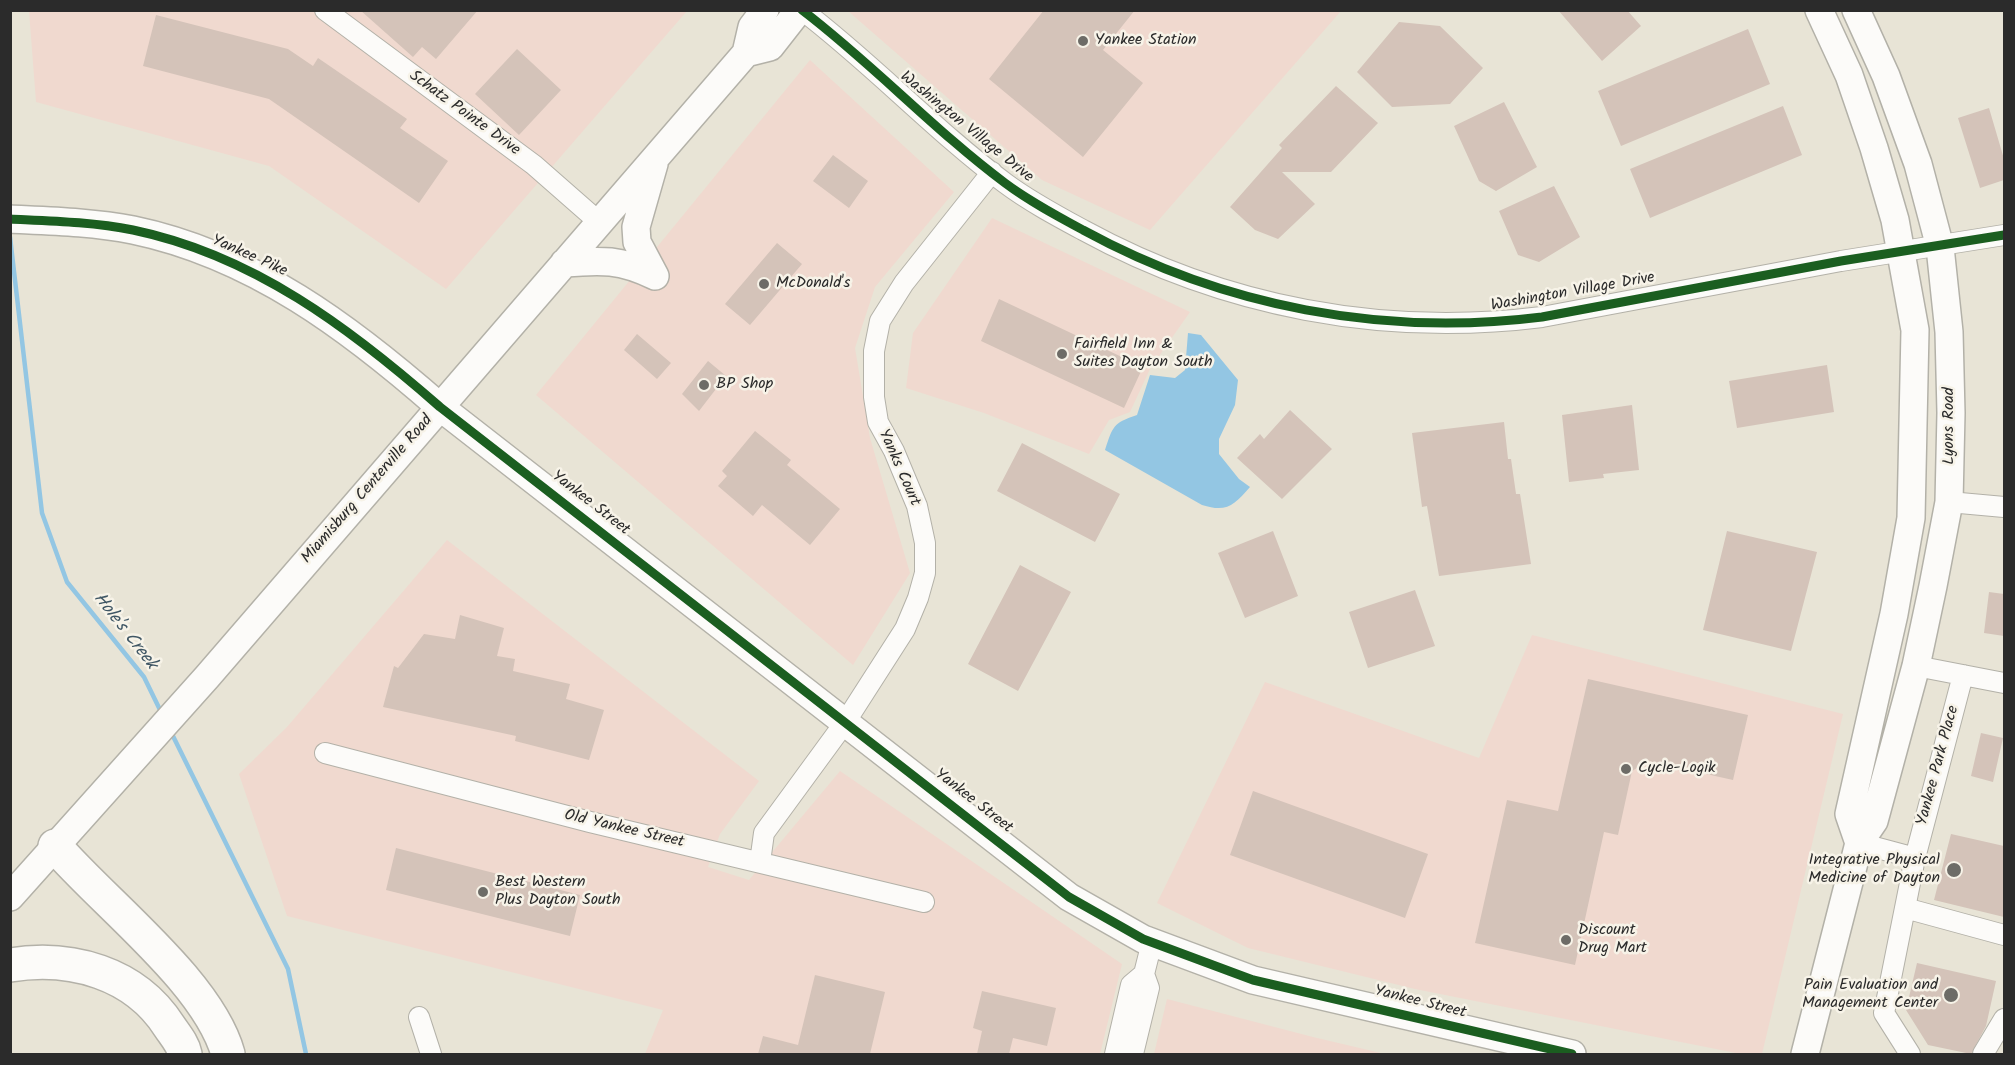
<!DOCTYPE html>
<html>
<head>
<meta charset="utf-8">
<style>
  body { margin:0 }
  #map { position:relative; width:2015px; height:1065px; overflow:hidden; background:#e8e4d6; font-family:Kalam,sans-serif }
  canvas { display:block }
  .frame { position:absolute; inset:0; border:12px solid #2b2b2b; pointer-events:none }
</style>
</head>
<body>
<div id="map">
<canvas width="2015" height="1065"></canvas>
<div class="frame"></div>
</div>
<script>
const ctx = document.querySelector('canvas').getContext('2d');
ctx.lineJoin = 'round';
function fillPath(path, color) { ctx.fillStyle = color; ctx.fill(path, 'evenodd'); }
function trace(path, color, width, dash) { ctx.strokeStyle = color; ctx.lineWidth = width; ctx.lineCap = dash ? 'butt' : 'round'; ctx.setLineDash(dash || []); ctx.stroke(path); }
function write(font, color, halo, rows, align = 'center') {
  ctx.font = font + ' Kalam,sans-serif'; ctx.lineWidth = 5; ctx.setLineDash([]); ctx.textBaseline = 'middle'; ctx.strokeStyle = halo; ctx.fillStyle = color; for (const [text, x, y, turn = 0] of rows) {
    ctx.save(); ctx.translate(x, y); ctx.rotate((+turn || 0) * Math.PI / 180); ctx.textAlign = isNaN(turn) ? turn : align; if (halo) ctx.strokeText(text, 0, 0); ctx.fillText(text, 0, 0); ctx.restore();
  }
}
fillPath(new Path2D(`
  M29,11H687L446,289L269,166L36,102Z
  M848,11H1341L1150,230L1042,180Z
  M810,60L954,192L875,287L855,348L870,438L910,573L853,665L536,395Z
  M992,218L1190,312L1150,369L1130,412L1109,420L1089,454L984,413L906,388L913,333Z
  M447,540L759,781L720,834L708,867L749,880L840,771L1122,964L1100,1054H645L663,1010L287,916L239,774L287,727Z
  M1532,635L1843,714L1762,1054H1741L1415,989L1248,948L1157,903L1265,682L1479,758Z
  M1167,999L1313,1037L1385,1054H1154Z`), '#f0d9cf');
fillPath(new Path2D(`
  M1188,333L1201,335L1238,380L1235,405L1219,439V454L1239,479L1250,487C1234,505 1227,513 1202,505L1105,450C1113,426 1113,423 1137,415L1150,375L1175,378L1185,370Z`), '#93c6e3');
trace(new Path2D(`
  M10,237L42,513L67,582L144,677L162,714
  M171,732L288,969L306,1054`), '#93c6e3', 4.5);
fillPath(new Path2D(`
  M360,10H478L436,59L422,47L413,57Z
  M1044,10H1135L1103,50L1143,83L1083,157L989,79Z
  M1558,10H1627L1641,26L1602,61Z
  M156,15L288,49L313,66L318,58L407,119L400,128L448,161L419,203L269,99L143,66Z
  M1399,22L1440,26L1483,68L1450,104L1392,107L1357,72Z
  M1748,29L1770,84L1621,146L1598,91Z
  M517,49L561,90L519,135L475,94Z
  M1336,86L1378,123L1331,172H1282L1315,204L1278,239L1255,230L1230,207L1282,148L1279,145Z
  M1504,102L1537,167L1496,191L1479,181L1454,126Z
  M1783,106L1802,155L1650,218L1630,169Z
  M1989,108L2004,159V180L1980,188L1958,118Z
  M833,155L868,181L849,208L813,181Z
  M1554,186L1580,237L1539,262L1518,255L1499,211Z
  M777,243L802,264L750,325L725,304Z
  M999,299L1143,367L1124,408L981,341Z
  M637,334L671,363L657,379L624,350Z
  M708,361L726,376L699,411L682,394Z
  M1827,365L1834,412L1737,428L1729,381Z
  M1632,405L1639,470L1603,474L1604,478L1569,482L1562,415Z
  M1290,410L1332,449L1282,499L1237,458L1260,434L1264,439Z
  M1504,422L1508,459H1511L1516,494H1520L1531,564L1439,576L1427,506L1422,507L1412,433Z
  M755,431L791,460L787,465L840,509L810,545L762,505L753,516L718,486L727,476L722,471Z
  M1022,443L1120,494L1095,542L997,491Z
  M1273,531L1298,596L1245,618L1218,553Z
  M1727,531L1817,552L1791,651L1703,630Z
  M1020,565L1071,592L1018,691L968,664Z
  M1415,590L1435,646L1368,668L1349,612Z
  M1989,592L2004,594V636L1984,633Z
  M460,615L504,628L497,656L515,659L513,671L570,684L566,699L604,710L589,760L515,741L516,736L383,707L394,666L398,668L424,634L455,639Z
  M1588,679L1748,715L1733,780L1648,761L1632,771L1618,835L1604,832L1575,965L1475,943L1507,800L1558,811Z
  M1981,733L2003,738L1993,782L1971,776Z
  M1253,791L1428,854L1405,918L1230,855Z
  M1951,834L2004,846V917L1934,900Z
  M396,848L580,895L570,936L386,890Z
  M1917,963L1996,981L1986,1026L1971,1054L1928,1045L1906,1010Z
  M815,975L885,992L870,1054H758L763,1036L798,1045Z
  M982,991L1056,1008L1047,1046L1013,1038L1009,1054H977L982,1031L973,1028Z`), '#d4c3b9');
const street = new Path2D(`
  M325,10L534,165L599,222
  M802,10C873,64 934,130 1005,183C1029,201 1057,216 1083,230C1224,307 1383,337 1542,317L1841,261L2004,235
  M1949,502L2004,507
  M1916,666L2004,683
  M325,753L590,822L924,902
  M1859,843L1915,858
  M760,862L764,833L846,721L905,629L918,598L925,573V543L917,506L894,451L878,422L874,397V351L880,321L904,283L992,172
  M1905,908L2004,935
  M419,1017L431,1054
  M1115,1054L1131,985L1144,974L1152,942
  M1133,1054L1149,988L1144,974
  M1910,1054L1884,1013L1915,858L1963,675
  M1983,1054L2004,1019`);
const secondary = new Path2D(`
  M1819,10L1849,75L1874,148L1895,220L1915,330L1911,518L1894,614L1849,814L1859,843
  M746,53L770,47L799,10
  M654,164L636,227L637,242L655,276
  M10,219C51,221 92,222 133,230C253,255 350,328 440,407L1069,897L1143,939L1253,980L1572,1054
  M564,263C601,260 621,259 655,276
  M10,897L207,677L746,53L752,27L765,10
  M1805,1054L1859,843L1874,821L1916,666L1933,586L1949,502L1951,413L1949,332L1940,247L1918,164L1886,76L1856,10`);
const highway = new Path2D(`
  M55,846C105,904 208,982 228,1054
  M10,965C71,955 135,973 169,1026C175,1035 183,1044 185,1054`);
trace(street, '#b3b1a8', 22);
trace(secondary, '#b3b1a8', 30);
trace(highway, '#b3b1a8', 36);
trace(street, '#fcfbf9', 20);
trace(secondary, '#fcfbf9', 27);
trace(highway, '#fcfbf9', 33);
trace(new Path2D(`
  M802,10C873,64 934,130 1005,183C1029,201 1057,216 1083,230C1224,307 1383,337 1542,317L1841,261L2004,235
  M10,219C51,221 92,222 133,230C253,255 350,328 440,407L1069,897L1143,939L1253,980L1572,1054`), '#1b5e20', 9);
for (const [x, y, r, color] of [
  [1083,41,6,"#6d6c67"],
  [764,284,6,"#6d6c67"],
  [1062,354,6,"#6d6c67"],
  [704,385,6,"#6d6c67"],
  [1626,769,6,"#6d6c67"],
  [1954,870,8,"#6d6c67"],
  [483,892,6,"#6d6c67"],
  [1566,940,6,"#6d6c67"],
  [1951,995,8,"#6d6c67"]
]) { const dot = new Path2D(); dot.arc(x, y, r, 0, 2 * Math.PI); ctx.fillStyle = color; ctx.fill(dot); trace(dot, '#f7f3e8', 2); }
write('16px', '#2b2b2b', '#f7f3e8', [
  ["Yankee Station",1095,41],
  ["McDonald's",776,284],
  ["Fairfield Inn &",1074,345],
  ["Suites Dayton South",1074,363],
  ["BP Shop",716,385],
  ["Cycle-Logik",1638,769],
  ["Integrative Physical",1940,861,"right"],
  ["Medicine of Dayton",1940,879,"right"],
  ["Best Western",495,883],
  ["Plus Dayton South",495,901],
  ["Discount",1578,931],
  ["Drug Mart",1578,949],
  ["Pain Evaluation and",1938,986,"right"],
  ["Management Center",1938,1004,"right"]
], 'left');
write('16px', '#2b2b2b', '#f7f3e8', [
  ["Schatz Pointe Drive",464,114,36],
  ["Washington Village Drive",966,128,39],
  ["Yankee Pike",249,257,24],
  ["Washington Village Drive",1573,293,-10],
  ["Lyons Road",1950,426,-90],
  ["Yanks Court",898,468,66],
  ["Miamisburg Centerville Road",368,490,-49],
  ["Yankee Street",590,504,38],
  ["Yankee Park Place",1939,766,-75],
  ["Yankee Street",973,802,38],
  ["Old Yankee Street",624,830,13],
  ["Yankee Street",1420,1003,14]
]);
write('italic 18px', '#3f5664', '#f7f3e8', [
  ["Hole's Creek",124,632,52]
]);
</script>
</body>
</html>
